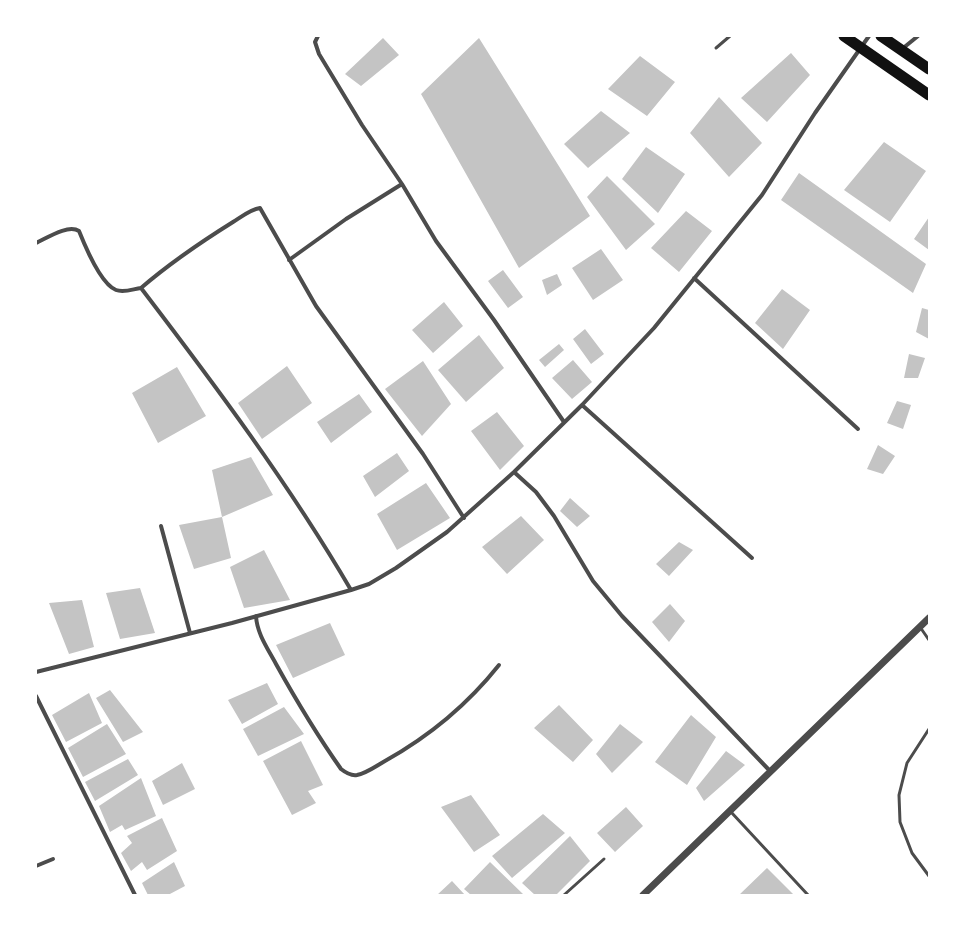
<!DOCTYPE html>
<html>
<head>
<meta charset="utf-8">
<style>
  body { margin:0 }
  #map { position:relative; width:965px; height:931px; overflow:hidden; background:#fff; font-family:Helvetica,sans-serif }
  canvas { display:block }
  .frame { position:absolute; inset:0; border:37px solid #fff; pointer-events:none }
</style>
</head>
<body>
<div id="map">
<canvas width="965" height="931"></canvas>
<div class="frame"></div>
</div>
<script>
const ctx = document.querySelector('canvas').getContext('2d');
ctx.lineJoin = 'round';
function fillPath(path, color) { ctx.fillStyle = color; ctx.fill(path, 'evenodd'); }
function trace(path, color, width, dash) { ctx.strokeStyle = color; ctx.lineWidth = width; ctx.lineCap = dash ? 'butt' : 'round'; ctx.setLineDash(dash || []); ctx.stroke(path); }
fillPath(new Path2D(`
  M383,38L399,55L361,86L345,74Z
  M479,38L590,216L519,268L421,94Z
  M791,53L810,75L767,122L741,98Z
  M640,56L675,82L647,116L608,89Z
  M719,97L762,143L729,177L690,133Z
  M601,111L630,133L588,168L564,144Z
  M884,142L926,171L890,222L844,190Z
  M646,147L685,174L658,213L622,179Z
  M799,173L926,264L913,293L781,200Z
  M607,176L655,224L626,250L587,197Z
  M686,211L712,231L679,272L651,248Z
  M929,217V250L914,239Z
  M601,249L623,280L593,300L572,268Z
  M503,270L523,297L508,308L488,281Z
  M557,274L562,285L547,295L542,280Z
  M782,289L810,310L783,349L755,323Z
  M444,302L463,326L433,353L412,330Z
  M922,308L929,310V339L916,332Z
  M585,329L604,354L591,364L573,339Z
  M479,335L504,368L466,402L438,370Z
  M559,344L564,350L545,367L539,360Z
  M909,354L925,358L918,378H904Z
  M573,360L592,382L572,399L552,378Z
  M423,361L451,404L422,436L385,389Z
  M287,366L312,403L262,439L238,403Z
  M177,367L206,416L158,443L132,393Z
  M359,394L372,412L331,443L317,422Z
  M897,401L911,405L903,429L887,423Z
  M497,412L524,446L500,470L471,431Z
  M878,445L895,456L883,474L867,469Z
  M397,453L409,471L375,497L363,476Z
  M251,457L273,495L222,517L212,470Z
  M426,483L450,518L397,550L377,514Z
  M570,498L590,516L577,527L560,511Z
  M521,516L544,540L507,574L482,547Z
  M222,517L231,558L194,569L179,525Z
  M679,542L693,550L669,576L656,564Z
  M264,550L290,600L244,608L230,567Z
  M140,588L155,633L120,639L106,593Z
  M82,600L94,647L69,654L49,603Z
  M670,604L685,621L669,642L652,622Z
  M330,623L345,655L293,678L276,645Z
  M267,683L278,704L242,724L228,700Z
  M110,690L143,732L123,742L96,698Z
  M89,693L102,723L66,742L52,715Z
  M559,705L593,740L573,762L534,728Z
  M284,707L304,734L258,756L243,729Z
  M691,715L716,737L687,785L655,762Z
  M107,724L126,754L83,777L68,748Z
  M620,724L643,742L612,773L596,754Z
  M301,741L323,785L308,791L316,803L292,815L263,761Z
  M726,751L745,765L704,801L696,788Z
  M128,759L138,775L95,801L85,782Z
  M182,763L195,789L163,805L152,781Z
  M141,778L156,816L125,830L122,825L110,832L99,806Z
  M471,795L500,835L474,852L441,807Z
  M626,807L643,826L615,852L597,833Z
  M543,814L565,833L512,878L492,856Z
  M162,818L177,851L147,870L142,862L131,871L121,853L132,843L127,836Z
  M570,836L590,861L556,895H535L522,883Z
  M174,862L185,886L168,895H148L142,883Z
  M490,862L524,895H471L464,889Z
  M767,868L794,895H739Z
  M452,881L465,895H437Z`), '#c4c4c4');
trace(new Path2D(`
  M716,48L730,36
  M920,627L929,640
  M929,729L907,763L899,795L900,822L912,853L929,876
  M731,812L808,895
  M564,895L604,859`), '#4c4c4c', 3);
trace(new Path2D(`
  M318,36L315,42L319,54L362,125L402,184L436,241L494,320L564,422
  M902,49L918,36
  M36,243C47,238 68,224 79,231C85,246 101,284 116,290C124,293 133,289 141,288C215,385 289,484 351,590
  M289,260L346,219L402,184
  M694,278L858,429
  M141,288C170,263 201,242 233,222C241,217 251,209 260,208L316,306L423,454L464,518
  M582,405L752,558
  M514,472L536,492L554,516L593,581L622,616L770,771
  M161,526L190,633
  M256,616C257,634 268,649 276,664C296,700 317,735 341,769C346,773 351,776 357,775C367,773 376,766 385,761C428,737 468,704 499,665
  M36,672L232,623L351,590L369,584L396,568L447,532L514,472L582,405L654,328L762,195L815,113L869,36
  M36,696L135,895
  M36,866L53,859`), '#4c4c4c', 4);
trace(new Path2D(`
  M643,895L929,618`), '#4c4c4c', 7);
trace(new Path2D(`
  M844,36L929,95
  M881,36L929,69`), '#111', 11);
</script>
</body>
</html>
